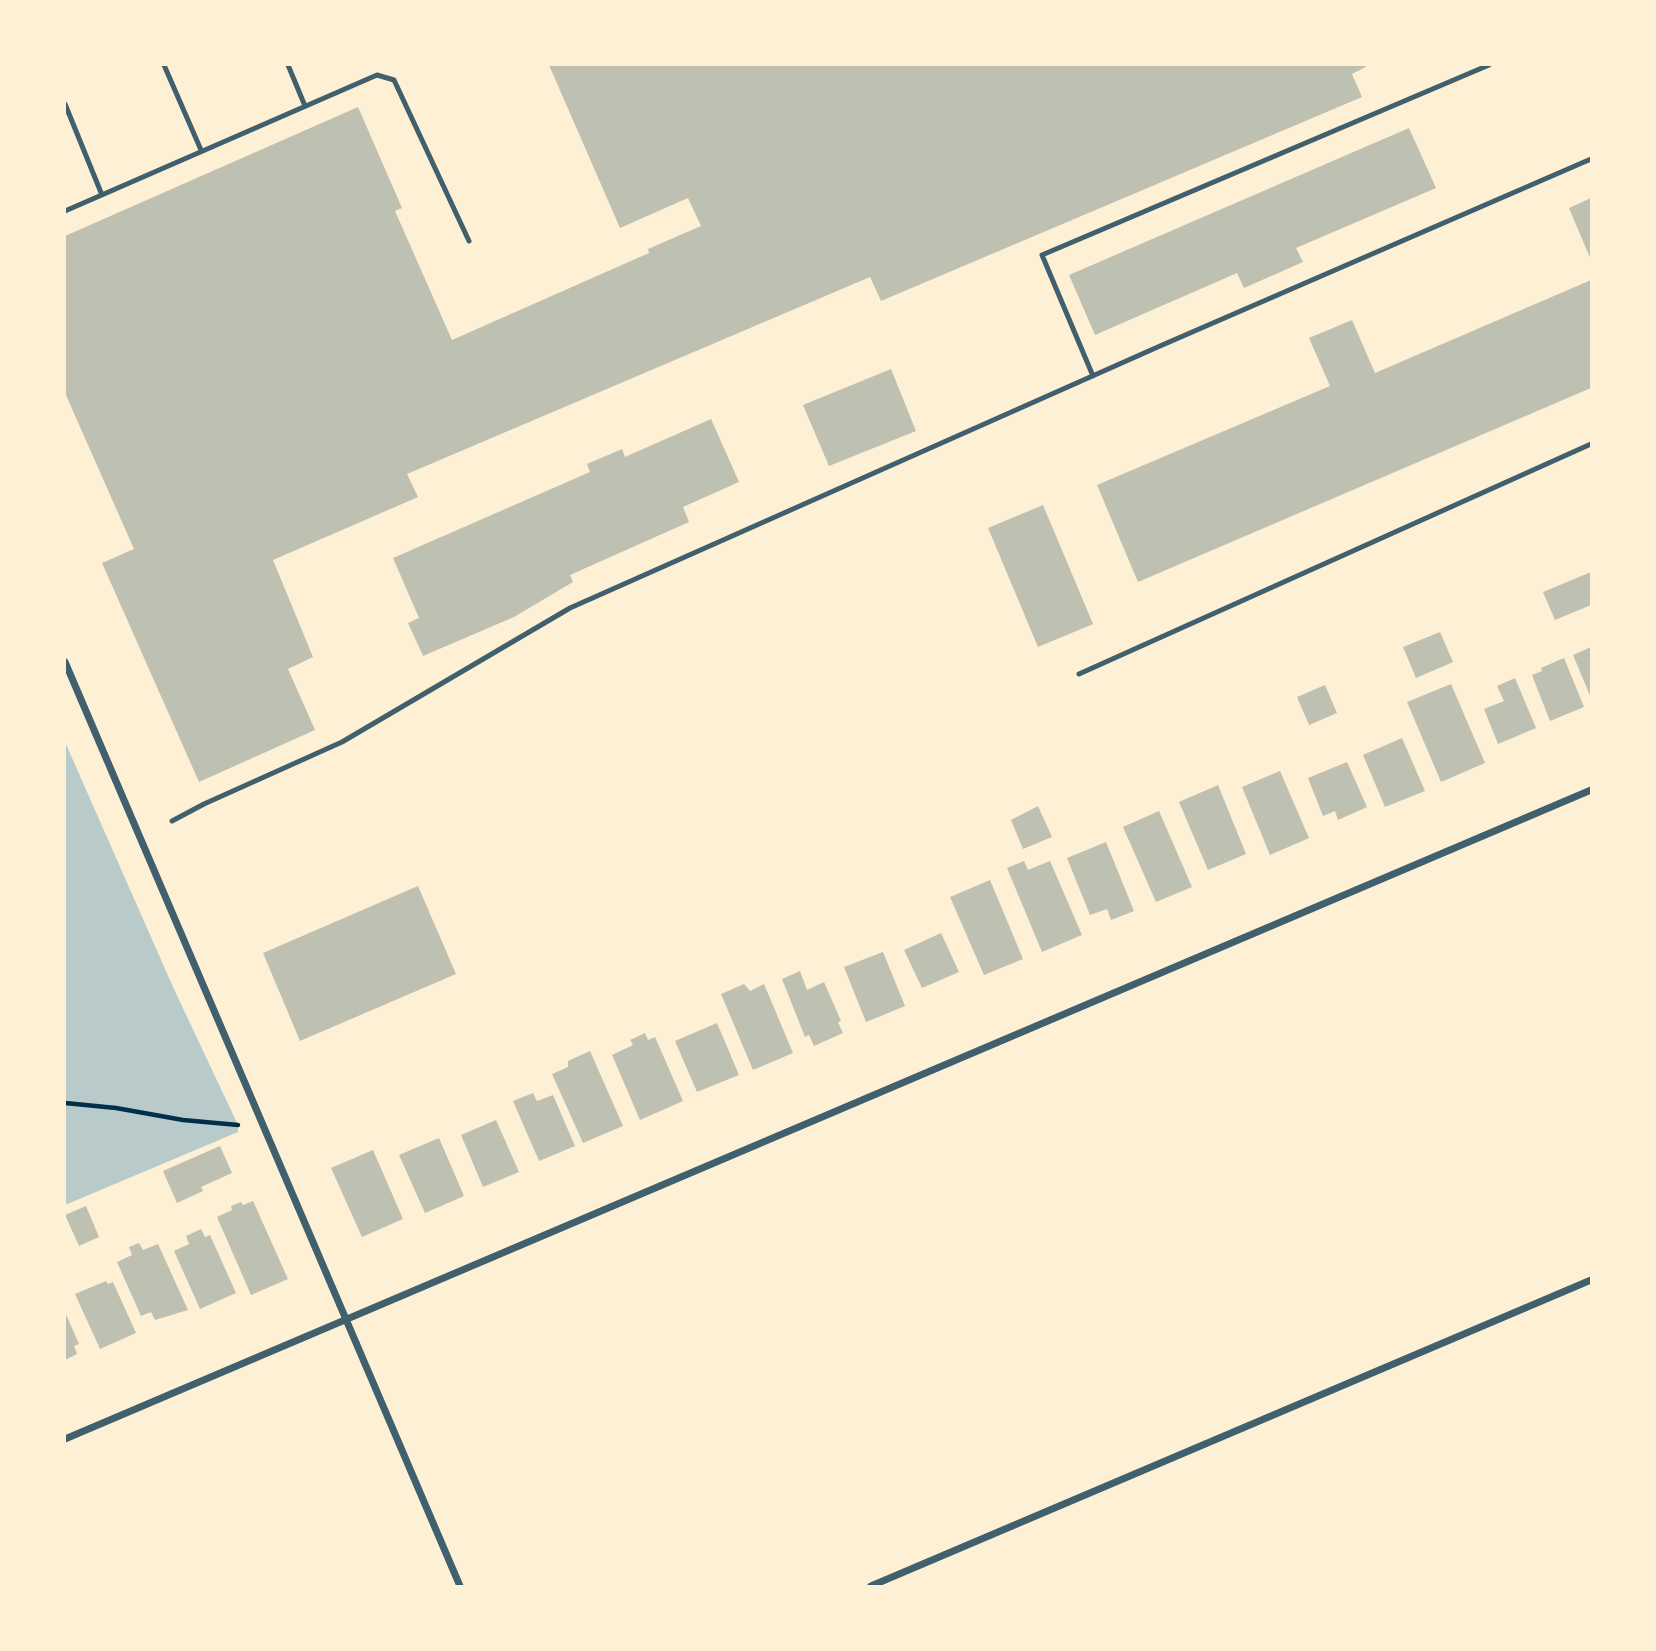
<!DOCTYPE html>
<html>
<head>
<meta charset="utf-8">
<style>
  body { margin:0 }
  #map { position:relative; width:1656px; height:1651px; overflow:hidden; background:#fdf0d5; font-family:"PT Sans",sans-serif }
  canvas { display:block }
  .frame { position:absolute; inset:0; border:66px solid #fdf0d5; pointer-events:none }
</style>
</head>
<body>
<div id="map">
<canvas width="1656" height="1651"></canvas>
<div class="frame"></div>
</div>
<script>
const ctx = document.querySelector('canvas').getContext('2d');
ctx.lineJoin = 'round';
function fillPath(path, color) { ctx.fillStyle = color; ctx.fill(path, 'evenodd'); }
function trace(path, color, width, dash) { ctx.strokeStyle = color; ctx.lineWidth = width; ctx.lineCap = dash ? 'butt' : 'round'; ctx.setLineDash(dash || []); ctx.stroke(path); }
fillPath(new Path2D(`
  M65,742L173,987L238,1125V1132L65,1205Z`), '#b9caca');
fillPath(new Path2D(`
  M549,65H1365L1366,67L1352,74L1362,97L881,301L870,277L407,474L418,497L273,560L313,657L288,669L315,730L199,782L102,563L134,549L65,393V236L358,107L402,208L395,211L452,340L649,253L648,249L701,226L688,198L620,228Z
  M1409,128L1436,188L1296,248L1303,262L1244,288L1237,273L1095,335L1069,275Z
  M1591,198V260L1569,208Z
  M1591,280V388L1138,582L1097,485L1330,386L1309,338L1352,320L1375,373Z
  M891,369L916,431L829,466L803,405Z
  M711,419L739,482L683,507L689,522L570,575L573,582L514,617L423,656L408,623L419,618L393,558L590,472L587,464L622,449L625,457Z
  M1043,505L1093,624L1038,647L988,528Z
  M1591,572V605L1555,620L1543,592Z
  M1440,632L1453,662L1416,678L1403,647Z
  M1591,647V698L1573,655Z
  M1564,658L1584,707L1550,721L1532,675L1542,671L1541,668Z
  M1515,678L1536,728L1498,744L1484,709L1504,701L1497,686Z
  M1451,684L1485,763L1441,782L1407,702Z
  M1325,685L1337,713L1309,725L1297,697Z
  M1402,738L1425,791L1385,807L1363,755Z
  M1347,762L1367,807L1338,820L1335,811L1323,816L1308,778Z
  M1280,771L1309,838L1270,855L1242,787Z
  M1218,785L1246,854L1208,870L1179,802Z
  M1038,806L1052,837L1023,849L1011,820Z
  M1159,811L1192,887L1156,902L1123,827Z
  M1106,842L1134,911L1111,920L1107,909L1090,915L1067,858Z
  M1024,861L1028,870L1050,861L1082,935L1042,952L1007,868Z
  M990,880L1023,959L984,975L950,897Z
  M418,886L456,974L300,1041L263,953Z
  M941,933L959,972L922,988L904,950Z
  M883,952L905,1006L866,1022L844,967Z
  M800,971L807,990L824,982L841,1021L838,1022L843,1033L814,1046L809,1035L805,1037L782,979Z
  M744,984L750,991L764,984L793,1053L753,1070L721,994Z
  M717,1023L739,1075L697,1092L675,1041Z
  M645,1033L648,1040L655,1037L683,1101L640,1120L612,1055L633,1045L630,1040Z
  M590,1051L623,1126L583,1143L552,1074L568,1067V1061Z
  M533,1093L537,1101L553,1095L575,1146L539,1161L513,1101Z
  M496,1120L519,1172L483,1187L461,1135Z
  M439,1138L464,1196L425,1213L399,1155Z
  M220,1146L232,1173L201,1187L203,1191L177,1203L163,1171Z
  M373,1150L403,1219L362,1237L331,1168Z
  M253,1201L288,1279L251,1295L217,1217L232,1210L231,1206L241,1202L243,1205Z
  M86,1206L99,1237L79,1246L65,1215Z
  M201,1229L205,1237L210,1235L236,1293L200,1309L174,1251L189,1244L186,1236Z
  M139,1243L143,1250L158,1244L188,1310L155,1320L151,1312L141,1316L117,1262L132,1255L129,1247Z
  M106,1281L108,1284L113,1282L136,1333L100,1349L75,1294Z
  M65,1312L79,1344L74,1346L77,1354L65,1360Z`), '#bec0b2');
trace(new Path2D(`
  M65,1103L116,1108L183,1120L238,1125`), '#003049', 4.5);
trace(new Path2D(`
  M164,65L201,150
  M288,65L305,106
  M65,104L102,195
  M65,211L377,75L394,80L469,241
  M1093,376L1042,255L1489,65
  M1079,674L1591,444
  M172,821L204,804L342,742L570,608L1160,346L1591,159`), '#3f606c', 5);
trace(new Path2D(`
  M65,662L460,1586
  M65,1439L1591,790
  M871,1586L1591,1280`), '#3f606c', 7);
</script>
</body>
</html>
